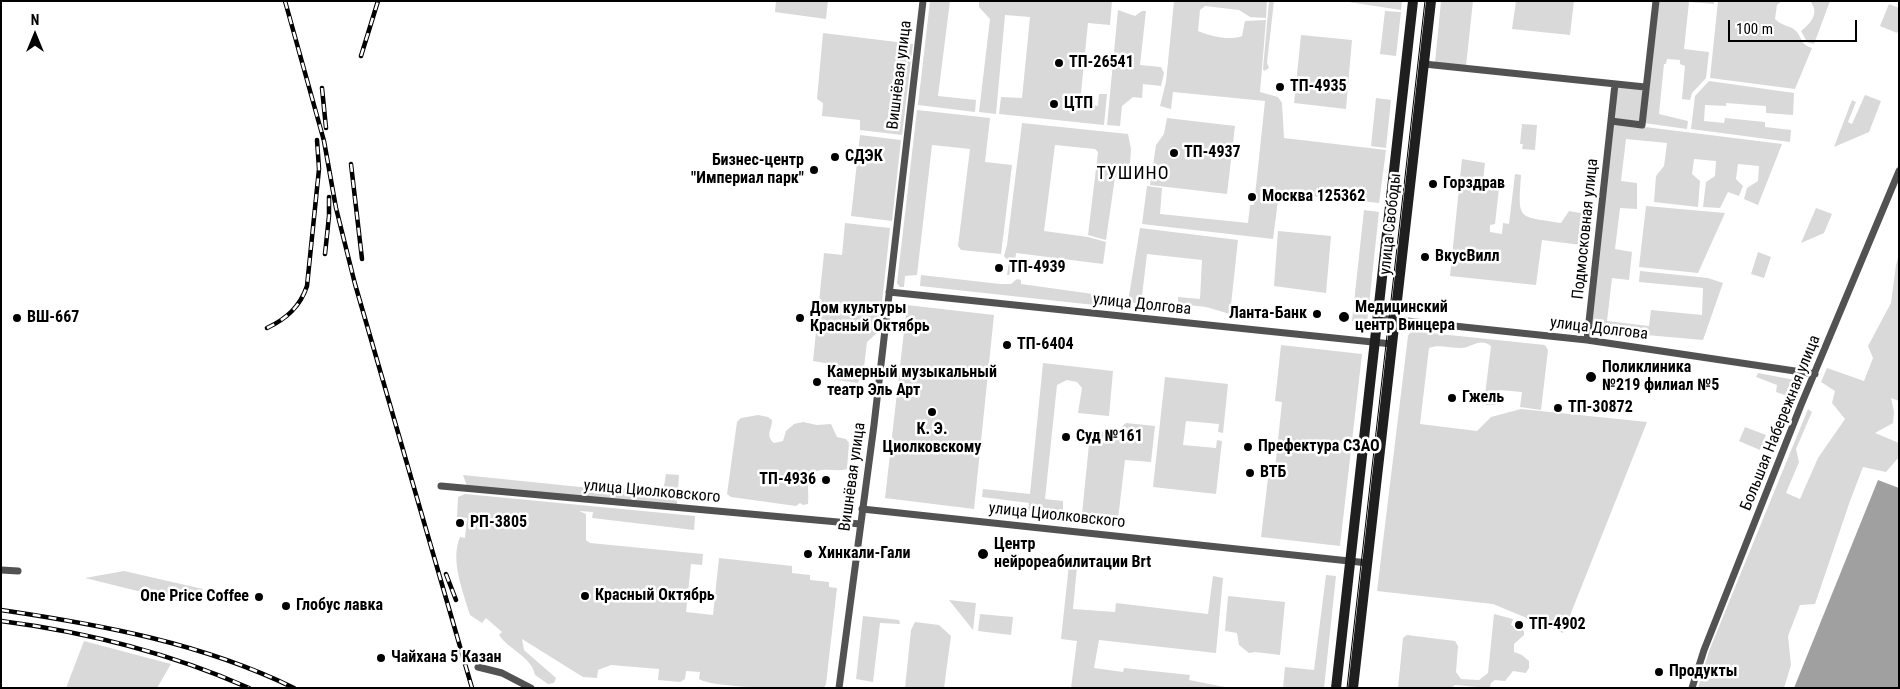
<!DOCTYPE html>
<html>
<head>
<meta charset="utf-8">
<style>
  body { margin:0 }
  #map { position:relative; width:1900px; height:689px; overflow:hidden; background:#fff; font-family:"Roboto Condensed",sans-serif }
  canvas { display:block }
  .frame { position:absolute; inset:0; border:2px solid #000; pointer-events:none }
  .north { position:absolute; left:10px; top:10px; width:50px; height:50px; -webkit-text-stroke:4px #fff; paint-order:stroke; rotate:0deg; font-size:14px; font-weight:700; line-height:20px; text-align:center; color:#000 }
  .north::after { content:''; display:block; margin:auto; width:18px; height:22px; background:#000; clip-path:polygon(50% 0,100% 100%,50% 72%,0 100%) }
  .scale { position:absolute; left:1728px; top:20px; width:129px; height:22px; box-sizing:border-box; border:2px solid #000; border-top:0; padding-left:6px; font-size:15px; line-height:18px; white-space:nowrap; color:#000; -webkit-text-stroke:4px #fff; paint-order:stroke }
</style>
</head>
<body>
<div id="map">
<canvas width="1900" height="689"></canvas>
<div class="frame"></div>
<div class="north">N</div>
<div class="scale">100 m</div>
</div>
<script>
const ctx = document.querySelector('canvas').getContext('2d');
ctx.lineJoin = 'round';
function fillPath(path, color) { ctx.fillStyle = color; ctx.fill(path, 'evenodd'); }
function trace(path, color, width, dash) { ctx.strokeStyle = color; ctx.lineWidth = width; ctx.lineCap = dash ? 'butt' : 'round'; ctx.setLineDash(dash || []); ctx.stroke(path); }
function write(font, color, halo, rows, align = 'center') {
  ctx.font = font + ' "Roboto Condensed",sans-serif'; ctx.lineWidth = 5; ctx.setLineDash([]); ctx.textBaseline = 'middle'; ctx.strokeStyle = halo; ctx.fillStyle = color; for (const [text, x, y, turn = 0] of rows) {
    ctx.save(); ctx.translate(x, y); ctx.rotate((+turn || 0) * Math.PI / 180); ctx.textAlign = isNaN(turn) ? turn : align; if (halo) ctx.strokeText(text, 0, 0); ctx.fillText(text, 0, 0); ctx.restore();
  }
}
fillPath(new Path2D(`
  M776,1H828L826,19L775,12Z
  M930,1H950L938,96L976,100L975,112L918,105Z
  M979,1H1112L1110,25L1088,23L1080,103L1098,106L1099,94H1107L1104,125L999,114L1001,97L1022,98L1030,17L1005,15L996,114L979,112L990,19L979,7Z
  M1174,1H1267L1266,18L1250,17L1239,10L1205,6L1200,10L1198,31C1209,36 1230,41 1242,36L1245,21L1266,20L1260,92L1278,97L1282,103L1284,138L1386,150L1379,203L1279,193L1273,239L1142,224L1147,186L1162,188L1160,214L1248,223L1250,205H1254L1265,101L1173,92L1171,109L1160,106L1166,82Z
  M1269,1H1274L1267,63L1269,68L1264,71L1263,69Z
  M1342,1H1402L1401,10Z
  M1441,1H1473L1466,66L1435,63Z
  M1516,1H1574L1570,35L1512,29Z
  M1658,1H1714V4L1689,2L1684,49L1709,52L1706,78L1692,93L1690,100L1682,99L1685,66L1680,64V60L1667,59L1666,64H1664L1659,114L1688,121L1687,129L1644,123Z
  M1718,1H1782L1777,5L1775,19C1781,26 1790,25 1796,31C1803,39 1800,44 1812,48L1795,89L1710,78Z
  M1810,1H1830L1814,44L1807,42L1801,31C1811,23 1820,13 1810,1Z
  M1889,4L1899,8V29L1897,33L1880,26Z
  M1118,10L1135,16L1142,11H1146L1140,65L1161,67L1164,73L1161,86L1143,84L1142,98L1133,97L1122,106L1120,126L1107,125Z
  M1385,11L1401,12L1396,56L1380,54Z
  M823,33L913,44L902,135L860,130V120L822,116L823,103L817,99Z
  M1301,35L1352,40L1346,109L1294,103Z
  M1709,81L1794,93L1793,115L1766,113V106L1726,103V106L1705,105L1704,121L1724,123L1725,118L1765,122V127L1791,130L1790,142L1691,129L1695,96Z
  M1617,86L1643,89L1639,122L1614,119Z
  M1865,95L1881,101L1869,132L1834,147L1852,100L1856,102L1848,122L1852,124Z
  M1376,98L1391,100L1386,148L1371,146Z
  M917,110L990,118L985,162L1012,165L1001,254L961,250L958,246L970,149L932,145L917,275L905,276L904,287H900L897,283Z
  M1167,118L1235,126L1227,194L1150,185L1156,145L1164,134Z
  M1022,123L1128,134L1131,149L1130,164L1139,166L1137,180L1115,177L1106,240L1088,235L1098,152L1095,149L1055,145L1044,231L1088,237L1106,242L1103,264L1016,253L1015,264L1009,275H1007L1009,262L1004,256L1007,245Z
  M1613,123L1782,144L1758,205L1744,199L1747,188L1758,181L1759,166L1738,164L1736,179L1743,186L1739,196L1728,192L1720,208L1703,207L1706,182L1715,176L1716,161L1694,159L1692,174L1700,181L1698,207L1654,202L1656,176L1664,166L1667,143L1626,139L1621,181L1637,183V209L1620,208L1615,249L1632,252L1629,280L1612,278L1607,321L1649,326L1651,310L1702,315L1703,288L1639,282L1640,271L1708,278L1723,283L1703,340L1590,330Z
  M1522,124L1537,125L1535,150L1522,149L1523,144H1520Z
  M860,135L901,140L892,221L851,216Z
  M1462,159L1485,163L1483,181L1496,183L1499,188L1495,224L1490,225V232L1502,234L1503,223L1509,224L1515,174L1521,175C1518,221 1517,216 1561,223L1569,211L1592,215L1589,246L1542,240L1536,285L1450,276Z
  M1646,206L1725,213L1698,273L1639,267Z
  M1816,208L1832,214L1824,233L1801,243Z
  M1364,210L1379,212L1367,323L1352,321Z
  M845,223L890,228L879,331L867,342L864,367L858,383L829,379L831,364L813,361L824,253L842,255Z
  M1140,228L1238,240L1230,314L1206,307L1178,304V297L1200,299L1202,260L1147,254L1141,304L1128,302Z
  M1278,231L1331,236L1326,293L1274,286Z
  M1758,252L1771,257L1764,278L1751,274Z
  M1899,254V401L1891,398L1894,412L1893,423L1875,433L1899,443V457L1886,472L1863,467L1850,501L1815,604L1800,605L1788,636L1791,665L1784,688H1698L1709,651L1808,409L1812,412L1796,449L1799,462L1786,493L1800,499L1818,458L1845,419L1832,403L1835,391L1821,382L1827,368L1864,381L1873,358L1868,346L1891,303L1896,265Z
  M921,275L1000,284H1011L1017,279L1021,280V284L1122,298V308L920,286Z
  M907,305L994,315L974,509L885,498Z
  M1411,331L1545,345L1548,350L1541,410L1520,407L1522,392L1499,390L1496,405H1486L1485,395L1491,346C1480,337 1471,348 1461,348C1449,348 1439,344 1429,348L1420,424L1477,431L1491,417L1521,409L1647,422L1563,633L1493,604L1377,591L1408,336Z
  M1281,345L1362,354L1340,546L1261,537L1268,478H1274L1282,402L1275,401Z
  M1043,363L1113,371L1109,416L1078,413L1082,388L1077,382L1067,380L1057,385L1045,499L1063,501V514L1028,510L1029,503L982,497L983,489L1030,494Z
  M1758,373L1795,380L1788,396L1776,392L1777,385L1756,377Z
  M1165,377L1228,384L1223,433L1218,432L1219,424L1186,421L1183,445L1216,448L1217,440L1222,441L1216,494L1153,487Z
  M758,415L768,417L772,420C772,430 765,435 774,443L783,441L786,431L794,424L803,422L817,425L831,424L837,437L846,439L849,443L847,469C836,473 815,464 809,479C807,486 809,496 808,504L803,505L800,503L796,506L731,497L727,494L737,422L741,418Z
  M1126,423L1155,426L1151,462L1125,460L1118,519L1082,514L1089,444L1092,432L1117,431Z
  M1745,427L1766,435L1760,450L1739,441Z
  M666,474L679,475L677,505L467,486L463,475L600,489L601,486L663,492Z
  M465,494L695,516L694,530L592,518L593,512L579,511L586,514V540L590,543L703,554L702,565L691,564L686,612L713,615L719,558L792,566V573L810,575V580L829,582V587L837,588L826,684L824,688C800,688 715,689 699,679L700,672L686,671L685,679L680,682L658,680L659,669L611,665L598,670L597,678L583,677L522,639L524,650L556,678L554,683L548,684L535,675C532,657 508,649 499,635L502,632L486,618L482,623L470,615C463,591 450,561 460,537L465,538L467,518L457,517L458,497Z
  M1070,555L1078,556L1073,609L1115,612L1116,603L1208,614L1213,576L1223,578L1216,653L1099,640L1094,668L1123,672L1124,668L1190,675L1189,680L1230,688H1071L1077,641L1061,639Z
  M124,571L203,589L195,600L187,598L182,602L85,578Z
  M1326,575L1336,576L1324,688H1283L1285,667L1314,670Z
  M1228,596L1285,602L1280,655L1255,652L1249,653L1239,645L1237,633L1225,631Z
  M949,600L976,603L973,630Z
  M980,614L1013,617L1011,635L978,631Z
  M1494,614L1513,619L1511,625L1524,631V635L1514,644V652L1522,655L1529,661V668L1526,673L1513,671L1505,681L1495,680L1491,683L1490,688L1455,685L1451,688H1398L1403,638L1407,635L1455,641L1458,646L1456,672L1461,679L1479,680L1488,673Z
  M863,616L899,620L900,624L880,623L873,682L856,679Z
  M915,622L939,625L951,636L944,688H905L911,630Z
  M84,641L171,664L157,688H66Z`), '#d9d9d9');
fillPath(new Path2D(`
  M1878,480L1899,488V688H1794Z`), '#a0a0a0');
trace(new Path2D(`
  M1424,64L1645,87
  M1611,121L1642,125L1656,1
  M889,292L1392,344
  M1378,318L1587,340L1815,374
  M1587,340L1615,84
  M441,486L860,524
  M862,509L1368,563
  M1,570L18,571
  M478,667L502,673L531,688
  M839,688L874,425L923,1
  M1692,688L1704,650L1801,405L1899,171`), '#525252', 7);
trace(new Path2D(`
  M1336,688L1413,1
  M1353,688L1431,1`), '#1f1f1f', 10);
trace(new Path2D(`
  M1347,688L1425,1`), '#000', 1);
const rail = new Path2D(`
  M285,1L324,141L336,208L355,284L472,688
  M361,56L378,1
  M322,88L326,128
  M351,164L362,259
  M325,254L329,216V197
  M267,328C286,319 300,307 307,286L319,169L317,140
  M446,574L456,600
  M1,610C102,625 202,643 294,688
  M1,621C86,632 170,653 249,688`);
trace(rail, '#000', 4.5);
trace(rail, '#fff', 2.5, [8]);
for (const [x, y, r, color] of [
  [1059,63,5,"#000"],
  [1280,87,5,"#000"],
  [1054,104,5,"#000"],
  [1174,153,5,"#000"],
  [835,157,5,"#000"],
  [814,170,5,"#000"],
  [1433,184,5,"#000"],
  [1252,197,5,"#000"],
  [1425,257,5,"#000"],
  [999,268,5,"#000"],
  [1317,314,5,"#000"],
  [1344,317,6,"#000"],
  [17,318,5,"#000"],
  [800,318,5,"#000"],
  [1007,345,5,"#000"],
  [1591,377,6,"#000"],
  [817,382,5,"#000"],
  [1452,398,5,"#000"],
  [1558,408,5,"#000"],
  [932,412,5,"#000"],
  [1066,437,5,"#000"],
  [1248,447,5,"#000"],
  [1250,473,5,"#000"],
  [826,480,5,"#000"],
  [460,523,5,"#000"],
  [808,554,5,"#000"],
  [983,554,6,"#000"],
  [585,596,5,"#000"],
  [259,597,5,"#000"],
  [286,606,5,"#000"],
  [1519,625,5,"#000"],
  [381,658,5,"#000"],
  [1659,672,5,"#000"]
]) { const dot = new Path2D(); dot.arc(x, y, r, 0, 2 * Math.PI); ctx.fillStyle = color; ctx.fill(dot); trace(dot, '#fff', 2); }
write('bold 16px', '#000', '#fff', [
  ["ТП-26541",1069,63],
  ["ТП-4935",1290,87],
  ["ЦТП",1064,104],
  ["ТП-4937",1184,153],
  ["СДЭК",845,157],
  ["Бизнес-центр",804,161,"right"],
  ["\"Империал парк\"",804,179,"right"],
  ["Горздрав",1443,184],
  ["Москва 125362",1262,197],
  ["ВкусВилл",1435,257],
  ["ТП-4939",1009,268],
  ["Медицинский",1355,308],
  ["центр Винцера",1355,326],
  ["Дом культуры",810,309],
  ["Красный Октябрь",810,327],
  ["Ланта-Банк",1307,314,"right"],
  ["ВШ-667",27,318],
  ["ТП-6404",1017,345],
  ["Поликлиника",1602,368],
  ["№219 филиал №5",1602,386],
  ["Камерный музыкальный",827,373],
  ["театр Эль Арт",827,391],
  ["Гжель",1462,398],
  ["ТП-30872",1568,408],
  ["К. Э.",932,430,"center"],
  ["Циолковскому",932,448,"center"],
  ["Суд №161",1076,437],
  ["Префектура СЗАО",1258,447],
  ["ВТБ",1260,473],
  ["ТП-4936",816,480,"right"],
  ["РП-3805",470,523],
  ["Центр",994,545],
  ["нейрореабилитации Brt",994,563],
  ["Хинкали-Гали",818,554],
  ["Красный Октябрь",595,596],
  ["One Price Coffee",249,597,"right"],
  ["Глобус лавка",296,606],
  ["ТП-4902",1529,625],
  ["Чайхана 5 Казан",391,658],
  ["Продукты",1669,672]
], 'left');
write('16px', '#000', '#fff', [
  ["Вишнёвая улица",900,75,-83],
  ["улица Свободы",1391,224,-84],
  ["Подмосковная улица",1586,229,-84],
  ["улица Долгова",1142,305,6],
  ["улица Долгова",1599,329,7],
  ["Большая Набережная улица",1781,423,-68],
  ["Вишнёвая улица",853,477,-82],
  ["улица Циолковского",652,492,5],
  ["улица Циолковского",1057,516,6]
]);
ctx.letterSpacing = '1px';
write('18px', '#000', '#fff', [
  ["ТУШИНО",1133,174]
]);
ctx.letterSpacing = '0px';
</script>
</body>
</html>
